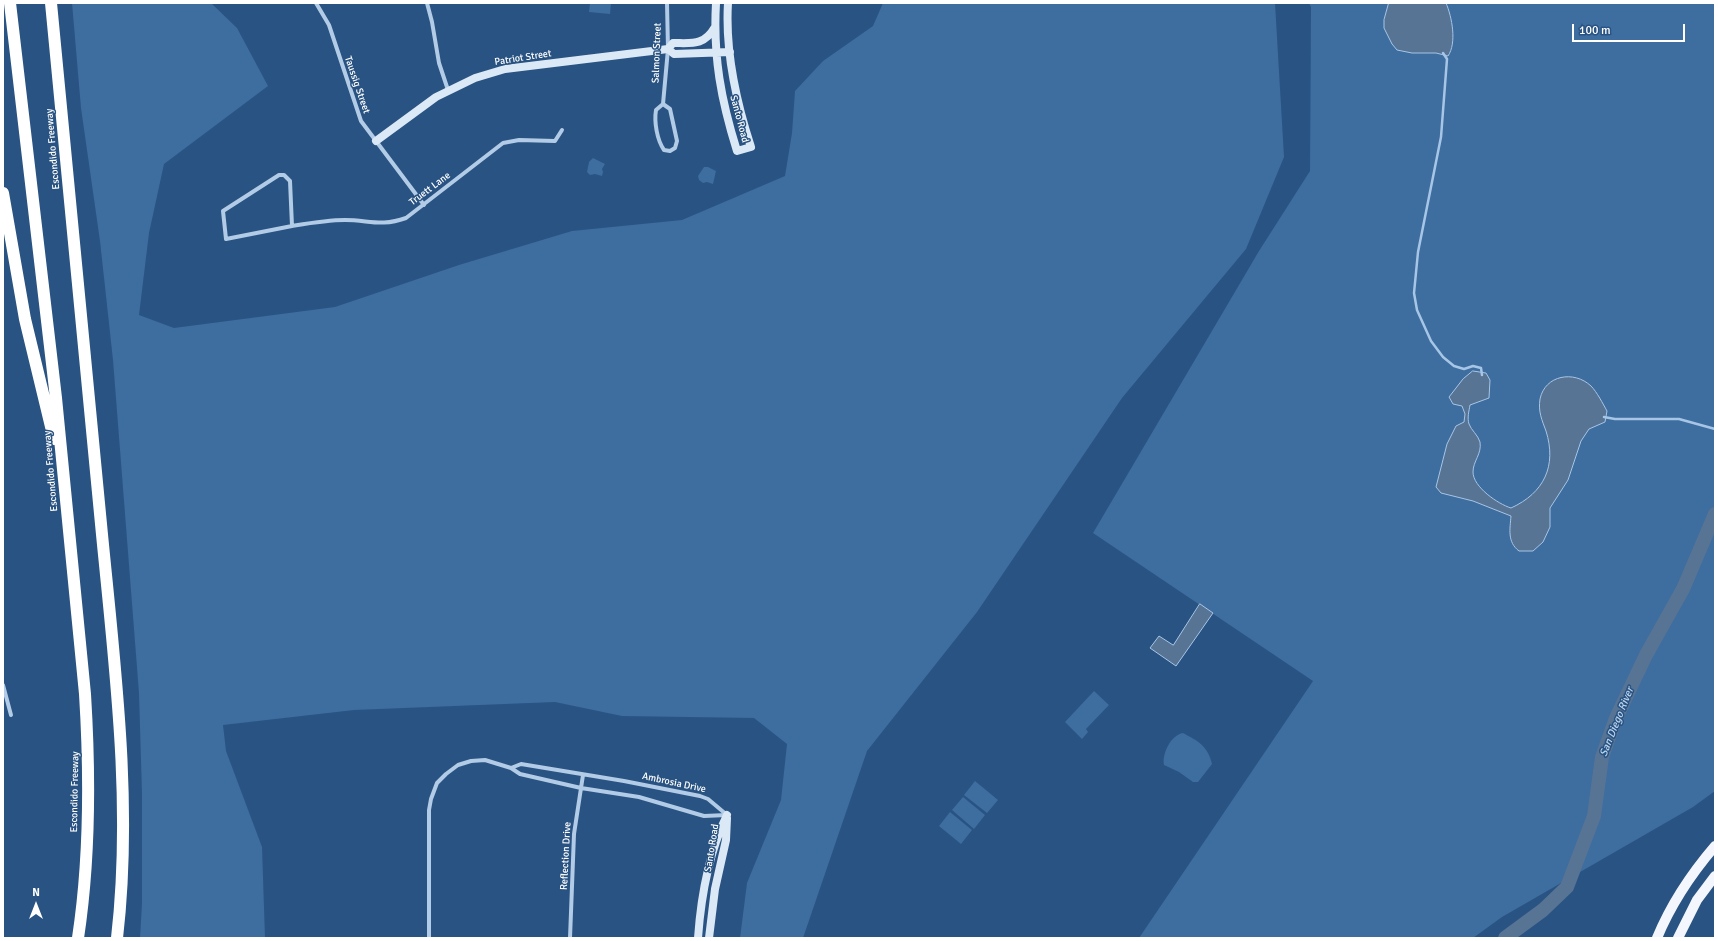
<!DOCTYPE html>
<html>
<head>
<meta charset="utf-8">
<style>
  body { margin:0 }
  #map { position:relative; width:1718px; height:941px; overflow:hidden; background:#295382; font-family:Signika,sans-serif }
  canvas { display:block }
  .frame { position:absolute; inset:0; border:4px solid #fff; pointer-events:none }
  .north { position:absolute; left:16px; top:885px; width:40px; height:40px; -webkit-text-stroke:3px #295382; paint-order:stroke; rotate:0deg; font-size:11px; font-weight:700; line-height:16px; text-align:center; color:#fff }
  .north::after { content:''; display:block; margin:auto; width:14px; height:18px; background:#fff; clip-path:polygon(50% 0,100% 100%,50% 72%,0 100%) }
  .scale { position:absolute; left:1572px; top:24px; width:113px; height:18px; box-sizing:border-box; border:2px solid #fff; border-top:0; padding-left:5px; font-size:12px; line-height:14px; white-space:nowrap; color:#fff; -webkit-text-stroke:3px #295382; paint-order:stroke }
</style>
</head>
<body>
<div id="map">
<canvas width="1718" height="941"></canvas>
<div class="frame"></div>
<div class="north">N</div>
<div class="scale">100 m</div>
</div>
<script>
const ctx = document.querySelector('canvas').getContext('2d');
ctx.lineJoin = 'round';
function fillPath(path, color) { ctx.fillStyle = color; ctx.fill(path, 'evenodd'); }
function trace(path, color, width, dash) { ctx.strokeStyle = color; ctx.lineWidth = width; ctx.lineCap = dash ? 'butt' : 'round'; ctx.setLineDash(dash || []); ctx.stroke(path); }
function write(font, color, halo, rows, align = 'center') {
  ctx.font = font + ' Signika,sans-serif'; ctx.lineWidth = 3; ctx.setLineDash([]); ctx.textBaseline = 'middle'; ctx.strokeStyle = halo; ctx.fillStyle = color; for (const [text, x, y, turn = 0] of rows) {
    ctx.save(); ctx.translate(x, y); ctx.rotate((+turn || 0) * Math.PI / 180); ctx.textAlign = isNaN(turn) ? turn : align; if (halo) ctx.strokeText(text, 0, 0); ctx.fillText(text, 0, 0); ctx.restore();
  }
}
fillPath(new Path2D(`
  M72,3H211L237,28L268,86L164,164L149,233L139,315L174,328L335,307L459,265L572,231L682,220L785,176L792,133L795,91L823,61L873,26L883,3H1275L1284,157L1246,249L1122,398L977,612L867,751L803,938H740L747,883L781,800L787,744L754,718L622,716L555,702L354,710L223,725L226,751L262,847L265,938H140L142,903V794L139,693L113,360L100,241L81,108Z
  M590,3H611L610,14L589,12Z
  M1309,3H1715V791L1693,807L1502,917L1473,938H1139L1313,681L1093,533L1259,251L1310,171L1311,7Z
  M593,158L605,164L602,169L603,172L602,176L595,174L590,175L587,172L589,162Z
  M704,167H708L716,171L713,184L707,182L703,183L699,180L698,176Z
  M1094,691L1109,705L1086,729L1088,732L1082,739L1065,722Z
  M1183,733C1198,741 1208,746 1212,764L1198,782H1193L1179,772L1164,765C1162,753 1171,735 1183,733Z
  M975,781L998,800L987,813L964,795Z
  M963,797L985,815L974,829L952,810Z
  M950,812L972,830L961,844L939,826Z`), '#3e6d9f');
const water = new Path2D(`
  M1389,3H1446C1452,17 1457,43 1448,56L1436,53H1412L1397,50L1392,44L1384,28V20Z
  M1473,371L1486,373L1490,380L1489,398L1470,405C1469,411 1467,418 1469,424C1471,430 1478,435 1480,442C1482,454 1473,461 1473,472C1473,487 1498,504 1511,508C1544,493 1557,466 1546,431C1542,420 1538,412 1540,399C1545,375 1574,370 1591,386C1597,392 1603,404 1607,411L1605,422L1589,429L1581,441L1568,480L1550,508V527L1543,542L1533,551H1519C1507,542 1510,529 1511,516L1473,501L1441,493L1436,487L1447,444L1456,426L1464,422L1465,414L1462,406L1453,404L1449,397L1463,379Z
  M1200,604L1213,613L1176,666L1150,648L1159,636L1173,645Z`);
fillPath(water, '#577495');
trace(water, '#a7c6e6', 1);
trace(new Path2D(`
  M1443,53L1447,59L1441,137L1418,252L1414,293L1417,310L1431,341L1443,357L1454,366L1464,369L1473,366L1481,368L1482,375
  M1604,417L1615,419H1679L1715,429`), '#a7c6e6', 2.5);
trace(new Path2D(`
  M1505,938L1543,910L1567,887L1594,816L1602,757L1616,718L1646,655L1683,589L1715,514`), '#577495', 14);
trace(new Path2D(`
  M316,3L329,25L361,121L424,205
  M427,3L432,22L439,63L448,90
  M663,104L670,109L677,141L675,148L670,151L664,150C657,140 654,122 656,110L663,104L668,49L667,3
  M279,175H284L290,181L292,226L226,239L223,211Z
  M292,226C310,223 327,220 345,220C369,220 381,227 406,218L503,143L519,140L555,141L562,130
  M3,685L11,715
  M511,768L521,764L624,781L700,796L708,799L727,815
  M429,938V810L431,799L437,783L446,774L458,765L471,761L485,760L511,768L520,774L581,788L639,797L704,816L727,815
  M570,938L574,834L583,775`), '#b2cbe6', 4);
trace(new Path2D(`
  M716,3C713,57 721,100 737,151L751,147C736,101 725,52 728,3
  M668,49L674,54L730,52
  M376,141L436,97L475,78L505,69L668,49L673,43C692,43 704,46 715,27
  M698,938C701,896 708,854 727,815
  M709,938L715,889L726,840L727,818`), '#dbe8f6', 8);
trace(new Path2D(`
  M1657,938C1671,904 1691,874 1715,846
  M1678,938L1697,900L1715,876`), '#f3f7fd', 10);
trace(new Path2D(`
  M10,3L56,398L85,694C90,774 90,859 78,938
  M51,3C68,177 84,350 101,524C114,661 133,801 117,938
  M3,193L25,319L54,439`), '#fff', 12);
write('10px', '#fff', '#295382', [
  ["Salmon Street",657,53,-88],
  ["Patriot Street",523,58,-9],
  ["Taussig Street",357,85,71],
  ["Santo Road",739,119,75],
  ["Escondido Freeway",53,149,-95],
  ["Truett Lane",430,189,-37],
  ["Escondido Freeway",51,471,-95],
  ["Ambrosia Drive",674,783,12],
  ["Escondido Freeway",75,792,-89],
  ["Santo Road",712,848,-81],
  ["Reflection Drive",566,856,-87]
]);
write('italic 11px', '#bdd5ee', '#295382', [
  ["San Diego River",1617,722,-68]
]);
</script>
</body>
</html>
